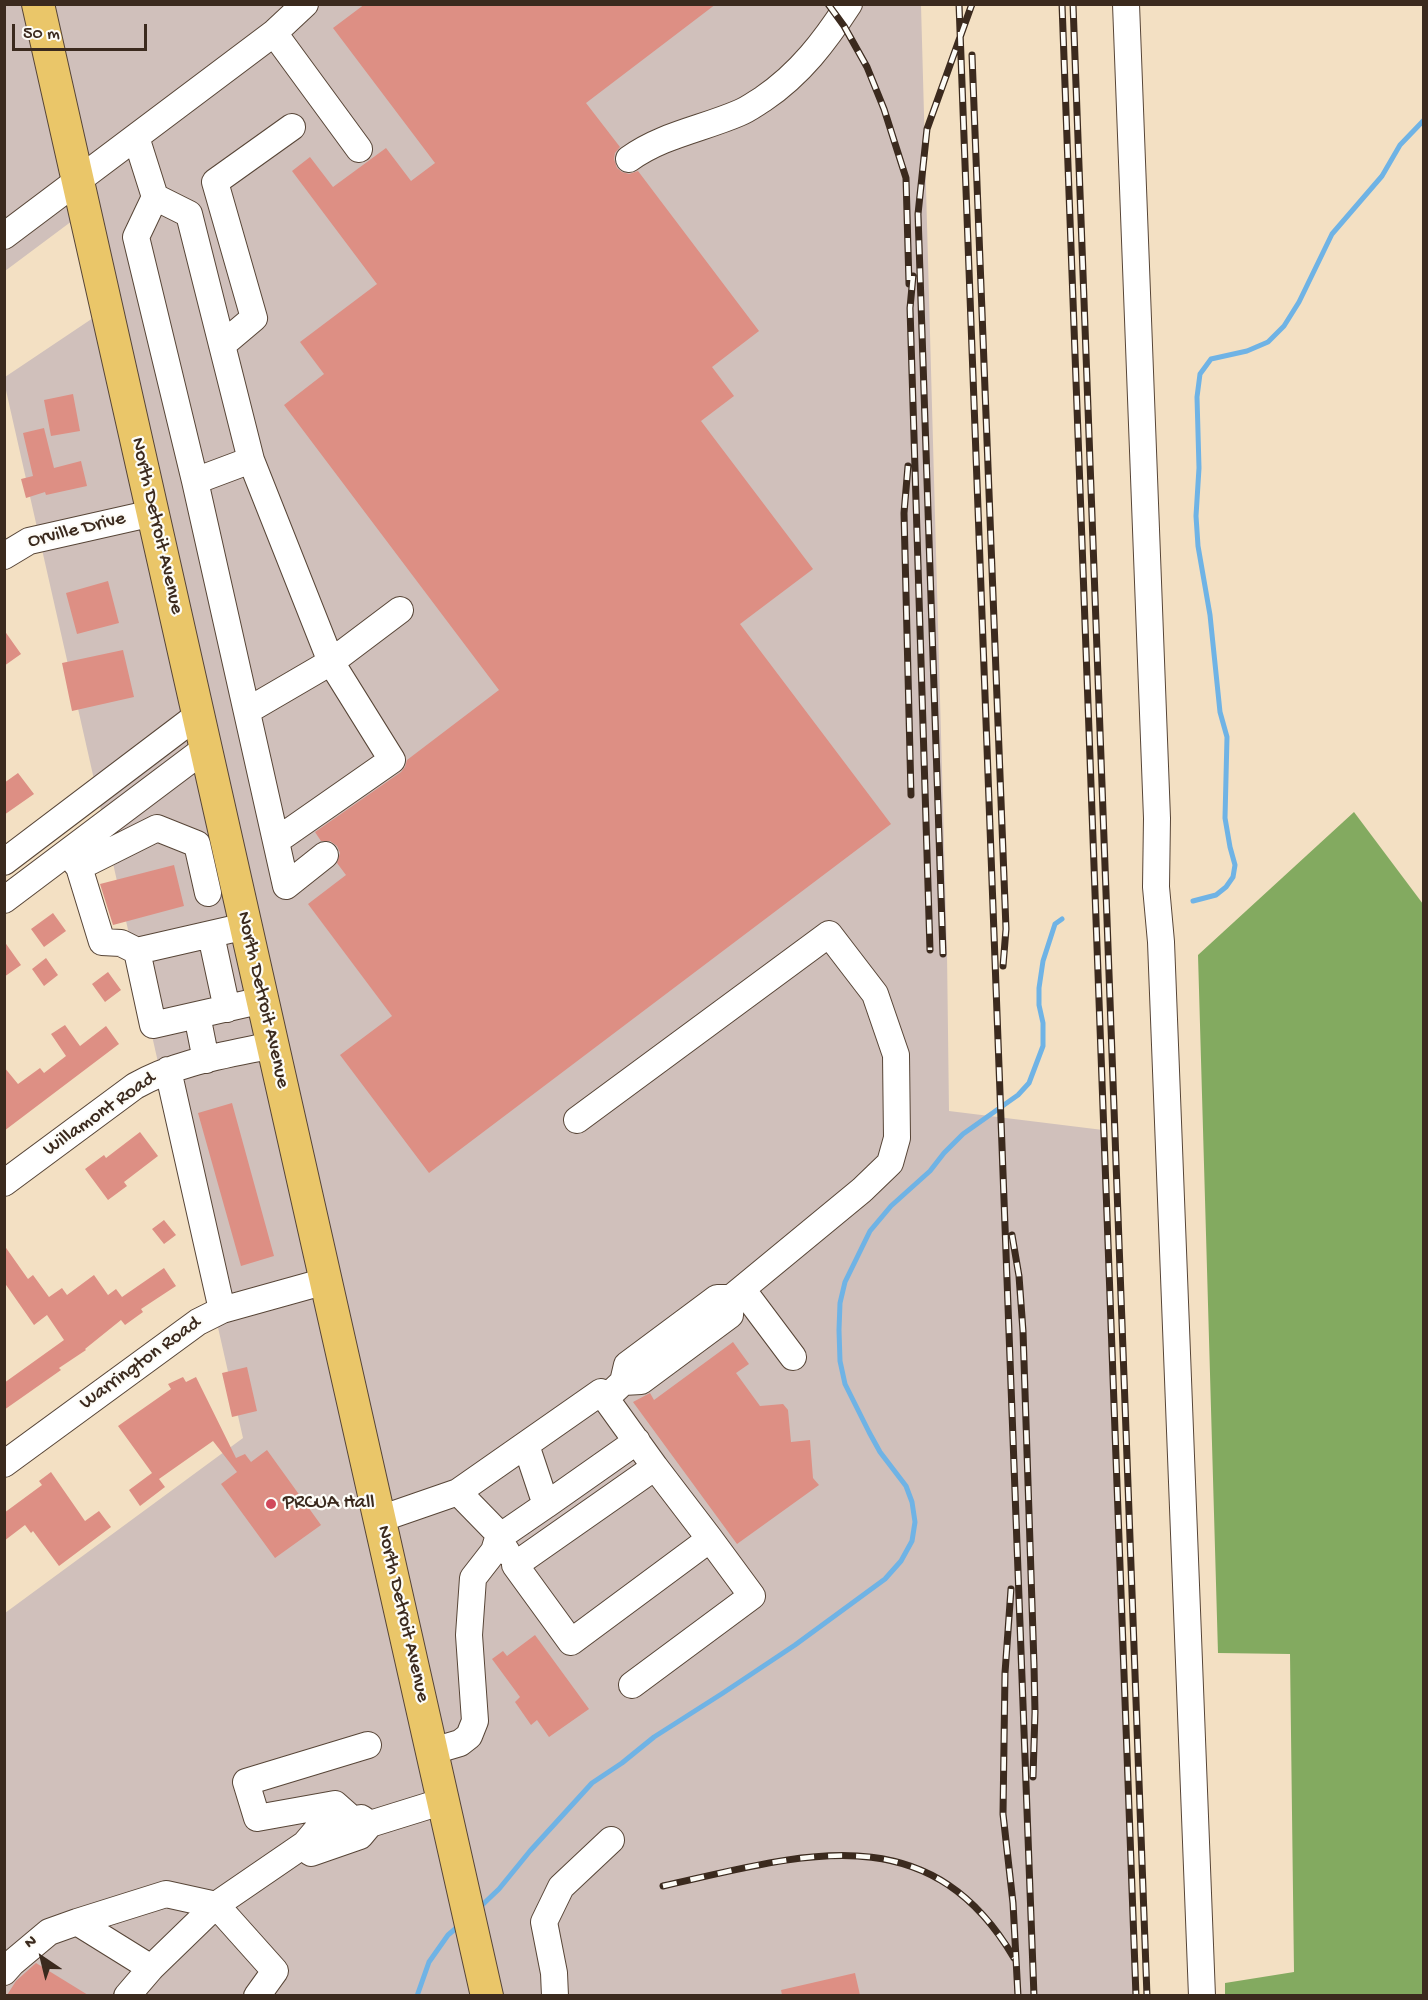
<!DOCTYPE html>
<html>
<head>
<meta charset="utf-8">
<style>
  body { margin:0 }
  #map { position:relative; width:1428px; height:2000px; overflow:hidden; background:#f3e0c3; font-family:"Gochi Hand",sans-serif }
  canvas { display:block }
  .frame { position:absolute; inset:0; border:6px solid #3b2a1e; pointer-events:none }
  .north { position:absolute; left:12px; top:1928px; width:60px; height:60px; -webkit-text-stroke:4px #fdfcf7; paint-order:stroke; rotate:325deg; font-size:16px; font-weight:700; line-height:24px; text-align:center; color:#3b2a1e }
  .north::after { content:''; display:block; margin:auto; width:21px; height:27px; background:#3b2a1e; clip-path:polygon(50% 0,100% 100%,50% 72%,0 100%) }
  .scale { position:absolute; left:12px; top:24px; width:135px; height:27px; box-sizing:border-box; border:3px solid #3b2a1e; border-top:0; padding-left:8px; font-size:18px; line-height:21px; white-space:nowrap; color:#3b2a1e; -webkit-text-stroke:4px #fdfcf7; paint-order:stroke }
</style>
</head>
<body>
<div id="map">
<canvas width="1428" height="2000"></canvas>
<div class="frame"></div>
<div class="north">N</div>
<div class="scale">50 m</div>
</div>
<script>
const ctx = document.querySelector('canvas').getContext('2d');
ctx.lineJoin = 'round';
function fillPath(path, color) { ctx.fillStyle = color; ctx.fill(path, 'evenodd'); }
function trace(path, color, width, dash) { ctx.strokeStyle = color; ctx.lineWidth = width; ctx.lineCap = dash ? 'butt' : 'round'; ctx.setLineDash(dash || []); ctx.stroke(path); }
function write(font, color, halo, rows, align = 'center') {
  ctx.font = font + ' "Gochi Hand",sans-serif'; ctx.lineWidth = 4.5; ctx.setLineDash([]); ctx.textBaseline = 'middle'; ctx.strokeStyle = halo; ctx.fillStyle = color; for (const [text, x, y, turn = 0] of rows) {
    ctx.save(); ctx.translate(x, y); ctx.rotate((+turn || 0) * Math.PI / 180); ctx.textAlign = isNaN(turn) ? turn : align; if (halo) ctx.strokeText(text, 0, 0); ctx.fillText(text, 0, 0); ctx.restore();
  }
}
fillPath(new Path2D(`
  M5,5H921L947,953L949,1111L1103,1130L1136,1995H5V1613L243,1438L5,386V377L93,318L72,221L5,271Z`), '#d0c0bb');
fillPath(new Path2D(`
  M1354,812L1423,904V1995H1225V1983L1294,1972L1290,1654L1218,1653L1198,955Z`), '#83aa60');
trace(new Path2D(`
  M1193,901L1216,895L1226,887L1233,877L1235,865L1230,847L1225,818L1227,737L1220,712L1210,615L1198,546L1196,516L1199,468L1197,397L1200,374L1211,359L1247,351L1268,342L1284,326L1299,302L1332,234L1382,176L1400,145L1424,120
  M479,1908L499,1889L530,1851L592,1783L622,1763L654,1737L723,1693L795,1645L885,1579L901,1561L912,1541L915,1522L912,1502L906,1486L880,1452L869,1432L845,1384L840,1361L839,1330L840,1303L845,1282L870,1231L891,1206L930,1171L944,1153L963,1134L1018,1095L1029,1083L1043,1046V1023L1039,1005V988L1043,961L1055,924L1062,919
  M417,1996L429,1962L448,1935L461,1924`), '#6fb3e5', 5);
fillPath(new Path2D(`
  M365,4H716L586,103L620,147L615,153L614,159L617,168L622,172L629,174L638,171L759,331L712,367L734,396L701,421L813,569L740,624L891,824L429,1173L340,1055L392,1016L308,904L346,875L337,863L340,853L337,846L330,841H321L315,832L401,772L405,767L407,760L499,690L284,405L324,374L300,342L377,284L292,171L310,157L333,187L386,148L411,181L435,163L333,28Z
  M73,394L80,431L51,436L44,400Z
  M44,428L54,468L81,461L87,486L46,495L45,492L26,498L21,479L33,476L23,433Z
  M108,581L119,623L77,634L66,593Z
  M4,630L21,654L4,666Z
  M123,650L134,697L72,711L62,663Z
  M18,773L34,794L4,815V783Z
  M174,865L184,906L113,925L100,884Z
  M53,913L66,931L44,947L31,929Z
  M4,941L21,965L4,977Z
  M46,958L58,975L44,986L32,969Z
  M108,972L121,990L105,1002L92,984Z
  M65,1025L80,1046L106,1026L119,1044L4,1131V1067L18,1084L40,1068L44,1073L66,1056L51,1034Z
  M232,1103L274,1256L241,1266L198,1113Z
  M140,1132L158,1156L124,1182L127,1186L108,1200L85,1169L104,1155L106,1158Z
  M164,1220L176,1235L164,1244L152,1229Z
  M4,1245L28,1279L33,1275L49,1297L62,1288L67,1295L94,1275L108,1295L116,1289L122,1297L164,1268L176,1286L141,1309L143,1312L125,1325L121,1320L85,1349L86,1350L59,1368L61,1370L4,1410V1383L64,1340L47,1315L34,1325L4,1282Z
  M733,1342L749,1364L736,1373L760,1406L783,1404L788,1410L791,1442L810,1440L813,1478L819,1485L737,1544L633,1402L650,1393L654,1400Z
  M247,1367L257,1411L232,1417L222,1373Z
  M183,1377L186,1382L196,1377L236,1458L245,1454L251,1462L267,1450L321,1525L275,1558L221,1484L237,1472L213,1441L159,1479L165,1487L140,1506L129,1490L152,1473L118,1426L171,1389L168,1384Z
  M51,1472L85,1521L99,1511L111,1527L59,1566L33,1531L31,1533L25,1525L4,1541V1513L42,1485L39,1481Z
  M535,1635L589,1709L549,1737L537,1720L531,1725L515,1702L520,1697L492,1659L503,1651L507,1656Z
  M36,1963L88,1995H7L16,1981Z
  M855,1973L860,1995H782L781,1990Z`), '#dd8f84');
const minor = new Path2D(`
  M1126,4L1157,818L1156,887L1161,942L1202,1996
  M274,33L359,149
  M136,137L155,197L136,237L195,481L286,886L325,855
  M629,159C662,135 702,129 739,113C747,110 755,104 763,99C800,74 825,41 849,4
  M155,197L189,214L251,460L195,481
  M4,236L274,33L305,4
  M222,345L254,318L215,182L292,127
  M251,460L331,662L400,610
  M4,556L29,541L153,513
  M247,711L331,662L392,760L276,841
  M69,855L79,867L102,942L121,943L137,951
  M4,862L198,715
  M79,867L157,828L197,844L208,893
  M4,900L206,748
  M246,926L137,951L153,1025L263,1000
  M211,935L227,1009
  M197,1015L206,1060
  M168,1070L222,1310
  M577,1120L829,934L875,994L896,1055L897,1138L890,1163L862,1190L731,1298
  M4,1183L135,1086C177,1062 226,1055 273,1045
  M742,1289L793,1357
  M606,1398L623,1382L627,1365L717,1298H731L730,1315L641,1381L623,1382
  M4,1464L198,1322L222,1310L326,1281
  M458,1492L601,1392L655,1467L515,1565L571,1642L710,1539L655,1467
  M546,1505L637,1441
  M380,1519L458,1492L497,1532L498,1538L507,1552
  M632,1685L752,1596L710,1539
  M433,1751L460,1743L469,1736L475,1721L469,1635L473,1578L494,1551L498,1538L546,1505L526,1445
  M353,1820L335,1804L257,1818L246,1782L368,1745
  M305,1844L311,1853L360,1836L370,1824L444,1801
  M151,1968L77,1922L166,1894L216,1905L275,1971L257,1996
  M4,1972L12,1963L49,1932L77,1922
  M127,1996L151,1968L216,1905L305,1844L316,1831L361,1818L370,1824
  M555,1996L554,1973L544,1922L561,1887L611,1840`);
const major = new Path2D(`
  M38,4L487,1996`);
trace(minor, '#574537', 28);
trace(major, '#574537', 34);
trace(minor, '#fff', 26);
trace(major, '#eac669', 32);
const rail = new Path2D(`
  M828,4L844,26L867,67L884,109L906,178L909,284
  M959,4L1034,1996
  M1062,4L1136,1996
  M1073,4L1147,1996
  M972,55L1006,929L1003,966
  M913,276L910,308L930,950
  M908,466L904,513L911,795
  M943,954L918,214L927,129L972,4
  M1012,1235L1019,1276L1023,1331L1034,1665L1035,1712L1033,1777
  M1011,1589L1005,1673L1003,1814L1013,1903L1018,1996
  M663,1886C799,1856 928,1812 1014,1958`);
trace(rail, '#3b2a1e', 7);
trace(rail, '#fdfcf7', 4.5, [14]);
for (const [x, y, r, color] of [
  [271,1504,6,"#d1495b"]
]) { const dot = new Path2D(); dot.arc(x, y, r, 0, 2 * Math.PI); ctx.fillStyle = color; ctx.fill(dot); trace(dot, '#fdfcf7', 2); }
write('20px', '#3b2a1e', '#fdfcf7', [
  ["North Detroit Avenue",156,526,77],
  ["Orville Drive",77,531,-14],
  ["North Detroit Avenue",262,1000,77],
  ["Willamont Road",100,1115,-35],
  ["Warrington Road",141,1364,-36],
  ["North Detroit Avenue",402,1614,77]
]);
write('20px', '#3b2a1e', '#fdfcf7', [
  ["PRCUA Hall",283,1504]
], 'left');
</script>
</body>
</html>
